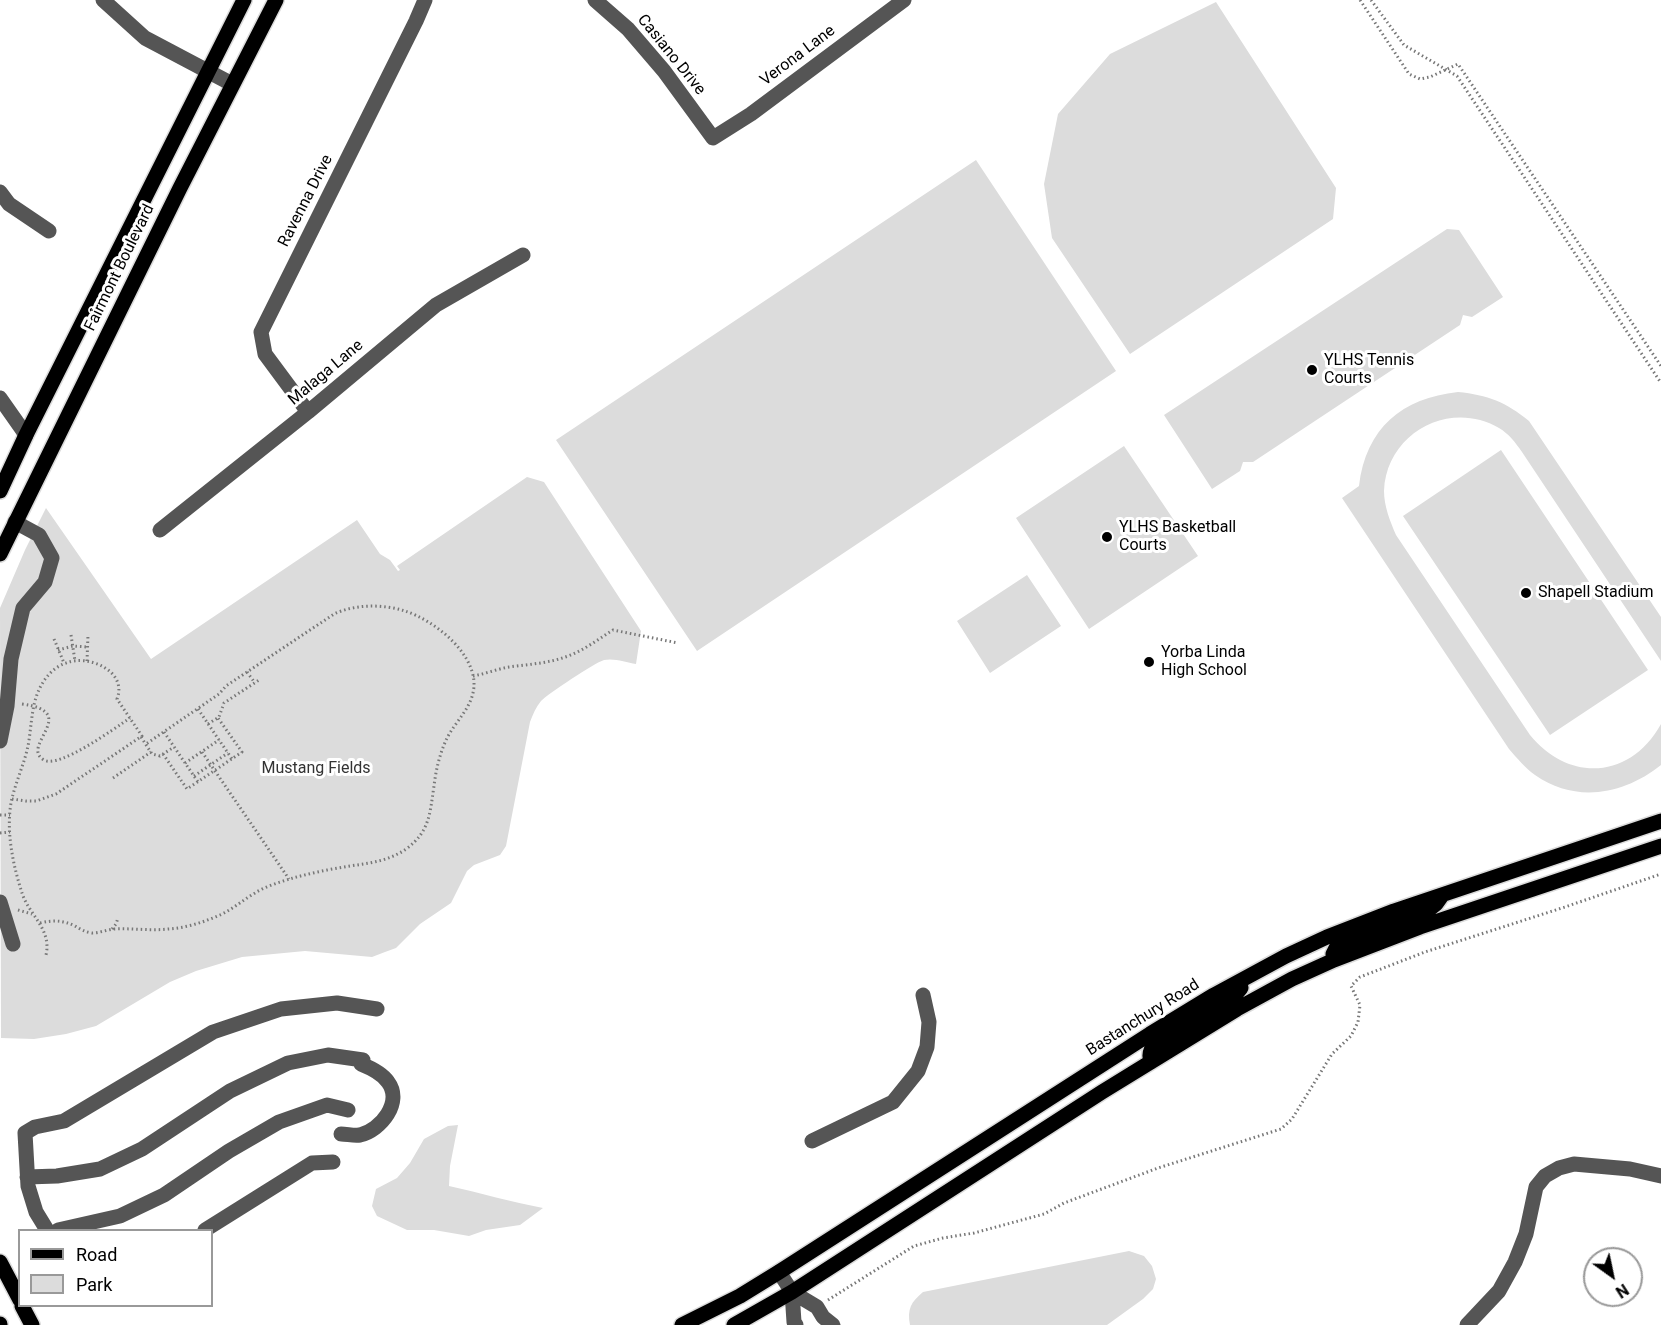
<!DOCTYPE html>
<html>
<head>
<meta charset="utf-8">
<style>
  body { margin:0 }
  #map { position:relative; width:1661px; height:1325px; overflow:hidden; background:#fff; font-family:Roboto,sans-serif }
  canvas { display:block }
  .legend { position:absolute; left:18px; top:1229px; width:195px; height:78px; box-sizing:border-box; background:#fff; border:2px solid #999; margin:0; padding:8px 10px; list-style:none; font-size:18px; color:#000 }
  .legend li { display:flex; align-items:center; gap:12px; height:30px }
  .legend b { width:30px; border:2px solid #999 }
  .north { position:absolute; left:1583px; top:1247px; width:60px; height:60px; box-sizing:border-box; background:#fff; border:2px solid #999; border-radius:50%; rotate:147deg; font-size:16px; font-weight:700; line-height:24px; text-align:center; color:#000 }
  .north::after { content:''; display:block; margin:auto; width:21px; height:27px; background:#000; clip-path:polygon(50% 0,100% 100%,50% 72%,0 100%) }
</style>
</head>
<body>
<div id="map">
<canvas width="1661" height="1325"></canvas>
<ul class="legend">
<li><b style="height:8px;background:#000"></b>Road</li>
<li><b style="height:16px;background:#dcdcdc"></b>Park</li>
</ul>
<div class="north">N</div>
</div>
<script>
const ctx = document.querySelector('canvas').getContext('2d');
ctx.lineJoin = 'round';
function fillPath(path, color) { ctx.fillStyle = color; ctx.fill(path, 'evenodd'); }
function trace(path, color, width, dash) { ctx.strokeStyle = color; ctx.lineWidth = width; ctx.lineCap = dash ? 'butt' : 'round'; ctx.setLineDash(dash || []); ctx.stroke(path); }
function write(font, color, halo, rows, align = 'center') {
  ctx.font = font + ' Roboto,sans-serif'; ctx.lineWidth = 6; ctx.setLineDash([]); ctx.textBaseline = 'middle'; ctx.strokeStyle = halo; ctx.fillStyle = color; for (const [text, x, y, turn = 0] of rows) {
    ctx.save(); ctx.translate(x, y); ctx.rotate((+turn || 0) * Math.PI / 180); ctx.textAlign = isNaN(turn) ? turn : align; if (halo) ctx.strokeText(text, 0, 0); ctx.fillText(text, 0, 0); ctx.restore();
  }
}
fillPath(new Path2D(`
  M1216,2L1336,188L1333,219L1130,354L1052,238L1044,184L1058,114L1110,54Z
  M976,160L1116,371L697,651L556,440Z
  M1447,229L1459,230L1503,297L1472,317L1463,315L1460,325L1253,462H1243L1240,471L1212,489L1164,415Z
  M1458,392C1488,395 1506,402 1529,421L1661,617V661L1522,452C1515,442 1509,434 1499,428C1450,399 1386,433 1384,491C1384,506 1390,521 1396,535L1530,735C1569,783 1631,779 1661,724V765C1625,794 1576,804 1535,775C1525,768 1517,758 1509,749L1342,498L1359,486C1366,428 1402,398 1458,392Z
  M1124,446L1198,556L1089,629L1016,518Z
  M1501,450L1648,670L1550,735L1403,516Z
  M527,477L544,482L641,631L636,664C626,662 614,658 604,660C594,663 548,694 541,701C536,707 533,714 530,722L506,846L500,855L474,865L467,871L451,903L420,924L396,948L385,952L372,957L305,951L242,957L196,971L170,982L96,1026L66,1034L34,1039L1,1038L0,608L25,550L46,508L151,659L357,520L380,554L390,560L398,571L400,570L397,566Z
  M1027,575L1061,626L990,673L957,621Z
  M458,1125L450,1166L449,1186C481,1193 511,1202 543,1208L520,1225L486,1230L469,1236L434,1230H407L377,1216L372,1206L376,1189L397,1178L410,1163L424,1139L448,1126Z
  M1129,1251L1144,1256L1152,1266L1156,1279L1153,1289L1143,1299L1107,1325H910C907,1309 911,1302 923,1292Z`), '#dcdcdc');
const major = new Path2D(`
  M0,491L26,435L244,0
  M0,554L180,188L276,0
  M1334,960L1333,954L1337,946L1426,912L1436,904L1441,897
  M1151,1062C1148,1052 1151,1048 1159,1042L1236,994L1241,988
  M0,1262L20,1300
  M22,1306L32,1325
  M0,1324V1325
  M682,1325L740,1296L779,1272L1150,1034L1214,995L1286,956L1327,937L1394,911L1661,821
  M734,1325L792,1292L1102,1092L1237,1009L1292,979L1334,960L1420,927L1661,846`);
trace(major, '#dbdbdb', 18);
trace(new Path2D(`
  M1360,0L1409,74L1420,79L1430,77L1458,64L1661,366
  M1371,0L1404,45L1457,76L1661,383
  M71,635L75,661
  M54,639L64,663
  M58,650L73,646L87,647
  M87,661L88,635
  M247,672L255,683
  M473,676C485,674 497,669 509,667C531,664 553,663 573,654C587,648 600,638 613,630L678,643
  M22,704C82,712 19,746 44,760C59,769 115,728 130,718
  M198,709L232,759
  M208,724L219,717L224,703L259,680
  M164,732L198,782
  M141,737L152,754L160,756L174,747
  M202,752L289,879
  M163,754L187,789L242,752L218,718
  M185,763L219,740
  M194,776L228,753
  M113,778L151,752
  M12,799L26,801H36L56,794L142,736L117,699C128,671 88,654 66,663C56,666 47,675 42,684C31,702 32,725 28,746C24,765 15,783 11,803C6,832 13,865 22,893C29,915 52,929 46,955
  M0,815H10
  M0,833L10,832
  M18,910L32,914
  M40,923C53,920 63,920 75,926C80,929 85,932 92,933C99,933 106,930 114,929C132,928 150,931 168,929C186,928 204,922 220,915C233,909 243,900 255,893C266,886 280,882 293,878C311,873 331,869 350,866C370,863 389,861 406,849C430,832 430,812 434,786C436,769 440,753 447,738C457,719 475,705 474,682C472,650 433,620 405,611C383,604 355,604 334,614L226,686L219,694L146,744
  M112,929L116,924L118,918
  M828,1300L914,1246L943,1238L974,1233L1044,1214L1064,1203L1158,1168L1281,1129L1292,1119L1332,1054L1351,1036L1358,1022L1360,1005L1351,986L1360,977L1425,952L1565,907L1661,874`), '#777', 3, [1.5, 3]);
trace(new Path2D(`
  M103,0L145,38L232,84
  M595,0L628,29L664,71L713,138L751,114L904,0
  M0,192L9,204L49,231
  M0,398L26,435
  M308,412L265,354L261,332L416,21L425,0
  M160,530L308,412L436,305L523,255
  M0,741L7,706L11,659L23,608L45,582L52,558L39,535L15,522
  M0,902L13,944
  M341,1134C347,1134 354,1136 360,1135C381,1130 403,1102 388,1082C382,1073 371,1068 361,1064
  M812,1141L893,1102L918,1071L927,1047L929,1022L923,995
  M27,1177L57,1176L100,1169L142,1149L230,1091L288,1063L328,1055L363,1060
  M47,1230L36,1212L28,1186L25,1133L35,1127L64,1121L213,1032L281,1009L337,1003L377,1009
  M58,1230L120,1216L164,1195L229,1151L279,1122L327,1105L348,1110
  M205,1230L312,1163L333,1162
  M779,1272L792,1292L817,1307L823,1317L833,1325
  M792,1292L794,1322L796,1325
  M1467,1325L1499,1291L1515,1262L1526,1234L1536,1187L1545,1176L1559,1168L1574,1164L1630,1169L1661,1176`), '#555', 15);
trace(major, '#000', 15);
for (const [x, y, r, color] of [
  [1312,370,6,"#000"],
  [1107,537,6,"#000"],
  [1526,593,6,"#000"],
  [1149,662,6,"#000"]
]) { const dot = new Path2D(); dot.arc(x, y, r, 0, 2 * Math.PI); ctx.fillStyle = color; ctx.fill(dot); trace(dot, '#fff', 2); }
write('16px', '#000', '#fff', [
  ["Casiano Drive",671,55,51],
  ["Verona Lane",798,56,-37],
  ["Ravenna Drive",306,201,-63],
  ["Fairmont Boulevard",120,268,-64],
  ["Malaga Lane",326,373,-40],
  ["Bastanchury Road",1143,1018,-32]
]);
write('16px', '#000', '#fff', [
  ["YLHS Tennis",1324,361],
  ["Courts",1324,379],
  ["YLHS Basketball",1119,528],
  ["Courts",1119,546],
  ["Shapell Stadium",1538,593],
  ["Yorba Linda",1161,653],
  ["High School",1161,671]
], 'left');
write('16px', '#333', '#fff', [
  ["Mustang Fields",316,769]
]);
</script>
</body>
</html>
